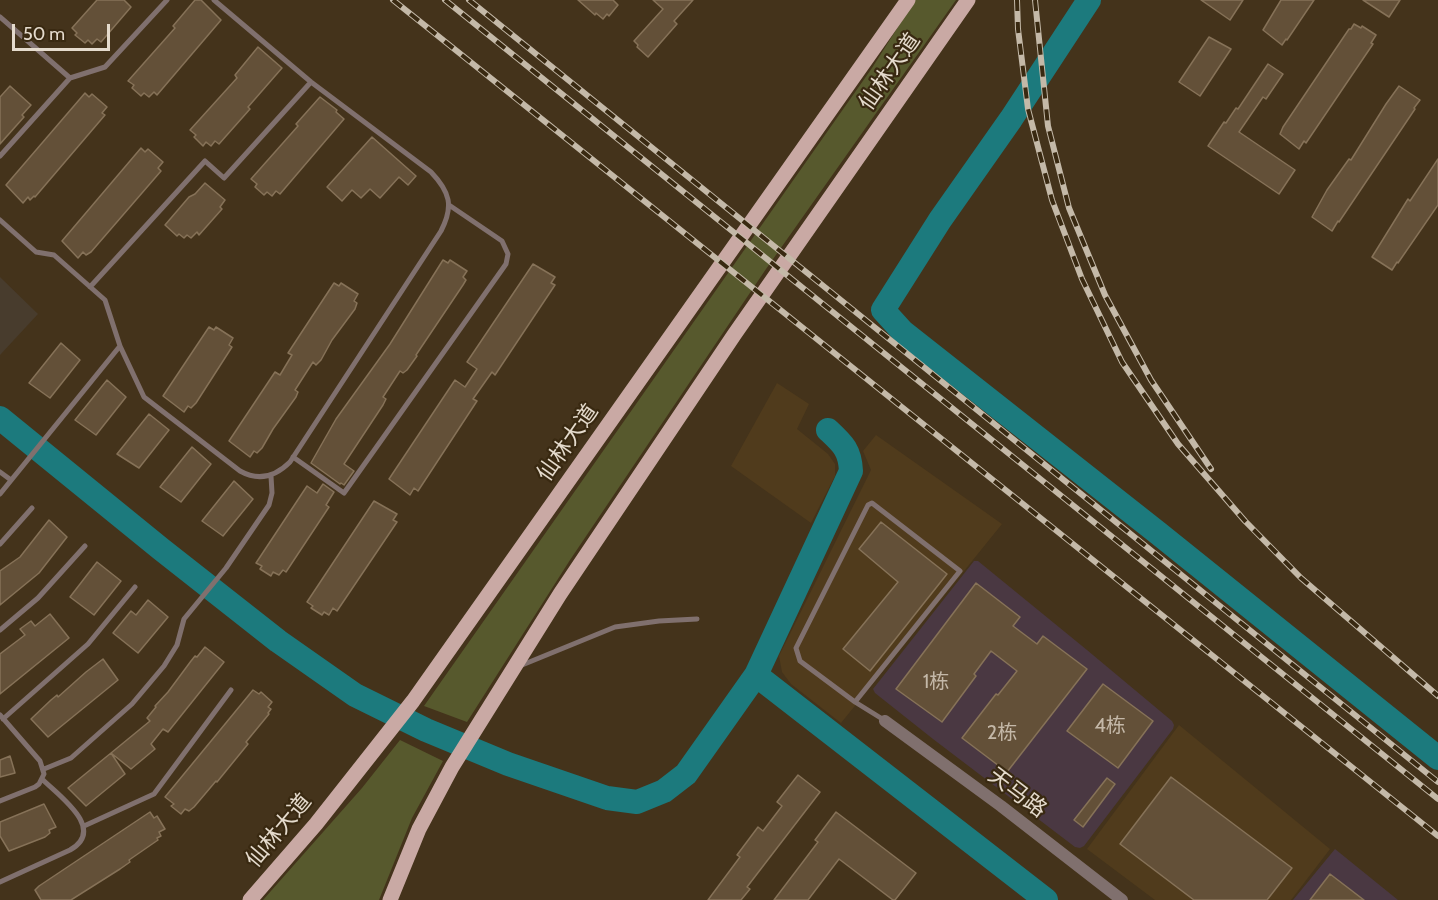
<!DOCTYPE html>
<html>
<head>
<meta charset="utf-8">
<style>
  body { margin:0 }
  #map { position:relative; width:1438px; height:900px; overflow:hidden; background:#44331b; font-family:Cabin,sans-serif }
  canvas { display:block }
  .scale { position:absolute; left:12px; top:24px; width:98px; height:27px; box-sizing:border-box; border:3px solid #e5dbcd; border-top:0; padding-left:8px; font-size:18px; line-height:21px; white-space:nowrap; color:#e5dbcd; -webkit-text-stroke:4px #392911; paint-order:stroke }
</style>
</head>
<body>
<div id="map">
<canvas width="1438" height="900"></canvas>
<div class="scale">50 m</div>
</div>
<script>
const ctx = document.querySelector('canvas').getContext('2d');
ctx.lineJoin = 'round';
function fillPath(path, color) { ctx.fillStyle = color; ctx.fill(path, 'evenodd'); }
function trace(path, color, width, dash) { ctx.strokeStyle = color; ctx.lineWidth = width; ctx.lineCap = dash ? 'butt' : 'round'; ctx.setLineDash(dash || []); ctx.stroke(path); }
function write(font, color, halo, rows, align = 'center') {
  ctx.font = font + ' Cabin,"Noto Sans SC",sans-serif'; ctx.lineWidth = 4.5; ctx.setLineDash([]); ctx.textBaseline = 'middle'; ctx.strokeStyle = halo; ctx.fillStyle = color; for (const [text, x, y, turn = 0] of rows) {
    ctx.save(); ctx.translate(x, y); ctx.rotate((+turn || 0) * Math.PI / 180); ctx.textAlign = isNaN(turn) ? turn : align; if (halo) ctx.strokeText(text, 0, 0); ctx.fillText(text, 0, 0); ctx.restore();
  }
}
fillPath(new Path2D(`
  M974,561H978L1087,650L1172,721L1174,725L1173,729L1084,846L1080,848L1075,847L933,739L875,693L873,689Z
  M1335,849L1398,900H1293Z`), '#4a3842');
fillPath(new Path2D(`
  M777,383L809,404L797,429L828,454L835,464V476L811,523L731,466Z
  M876,435L1002,524L841,723L791,684L782,672L779,656L871,470L863,451Z
  M1179,725L1330,849L1291,900H1155L1087,849Z`), '#503b1c');
fillPath(new Path2D(`
  M0,277L38,314L0,355Z`), '#483c2d');
fillPath(new Path2D(`
  M915,0H956L766,269L570,560L467,722L424,706L872,68Z
  M400,740L443,761L412,818L379,900H263L362,788Z`), '#57592d');
trace(new Path2D(`
  M1089,0L1011,119L940,220L883,310L903,332L1158,533L1438,758
  M0,418L161,549L278,641L355,695L426,730L508,764L607,798L637,802L664,791L686,774L756,675L851,471C850,450 843,444 828,430
  M756,675L1046,900`), '#1c7a7d', 24);
const building = new Path2D(`
  M97,0H124L131,7L101,42L97,39L92,44L88,40L85,43L75,35L77,33L72,28Z
  M195,0H201L221,20L157,95L154,92L149,97L144,93L141,96L132,88L134,85L128,81L175,28L173,26Z
  M578,0H613L618,5L609,16L607,14L603,19L596,13L595,15Z
  M653,0H693L674,21L677,24L648,57L637,47L638,45L634,41L663,9Z
  M1201,0H1243L1230,20Z
  M1281,0H1314L1287,40L1286,39L1282,45L1263,30Z
  M1363,0H1400L1389,17Z
  M1354,24L1361,28L1362,26L1376,35L1371,43L1373,44L1306,143L1304,141L1299,149L1280,134L1283,127L1349,29H1351Z
  M1209,37L1231,49L1200,96L1179,82Z
  M258,47L282,68L248,107L250,109L219,144L215,141L211,146L206,142L203,146L194,137L196,135L190,130L237,78L235,75Z
  M1268,64L1283,74L1266,99L1263,97L1239,132L1295,170L1279,194L1208,146L1224,122L1226,123L1236,108L1238,109Z
  M10,86L31,105L22,115L24,117L0,144V97Z
  M1399,86L1420,100L1414,108L1415,109L1339,222L1338,221L1332,231L1312,217L1327,190L1349,159L1351,160L1386,104Z
  M85,93L89,97L92,94L107,107L102,113L105,115L35,197L34,196L30,200L28,197L23,203L6,185Z
  M320,97L337,110L336,112L344,119L280,194L276,191L272,196L267,192L264,195L255,187L257,184L251,179L298,126L296,124Z
  M372,137L416,176L408,185L399,177L380,198L370,189L361,198L352,190L342,201L327,187Z
  M141,148L145,152L148,149L163,162L158,168L161,171L91,252L86,255L83,252L78,258L62,241Z
  M1438,159V205L1398,263L1397,262L1392,270L1372,257L1408,199L1410,201Z
  M205,183L225,200L220,207L222,209L199,235L197,232L191,238L187,235L184,238L179,234L177,236L165,225L189,197L195,194Z
  M443,260L448,263L450,260L467,271L463,277L466,280L463,285L416,355L417,356L407,370L403,373L400,371L383,397L386,399L383,405L344,464L354,471L344,485L341,483L340,484L311,463L336,419L390,344Z
  M533,264L555,277L551,283L555,285L495,375L492,372L473,399L477,401L418,491L414,488L410,495L389,479L455,380L465,387L477,369L467,362Z
  M334,283L339,286L341,283L358,294L354,301L357,303L355,309L332,340L321,360L316,365L313,362L295,390L298,392L296,397L273,429L262,448L257,453L254,451L250,457L229,441L275,372L280,375L292,355L288,353Z
  M209,327L214,330L216,327L233,338L229,345L232,347L196,403L191,408L188,406L184,412L163,396Z
  M61,343L80,360L50,398L29,383Z
  M107,380L126,397L96,435L75,420Z
  M149,414L169,430L139,468L117,454Z
  M192,447L211,464L181,502L160,487Z
  M234,481L253,499L223,536L202,521Z
  M323,484L334,492L326,505L329,507L286,572L283,570L279,575L273,572L271,576L260,569L262,566L256,563L307,486L317,493Z
  M374,501L397,514L393,520L397,522L337,611L333,608L329,615L324,612L322,615L311,608L313,606L307,602Z
  M49,520L67,537L39,573L0,605V571L20,557Z
  M881,522L947,574L870,671L843,649L898,582L859,549Z
  M97,562L121,581L94,615L70,597Z
  M976,583L1020,617L1013,626L1037,644L1043,636L1087,669L1007,772L962,738L996,694L998,695L1017,671L991,651L974,674L976,676L942,722L896,689Z
  M148,600L168,617L138,653L113,633L131,611L136,615Z
  M50,614L69,638L0,694V654L25,635L20,629L31,621L35,626Z
  M205,647L224,662L168,732L163,729L151,744L155,749L131,769L111,753L150,721L147,718L156,707L155,706L168,692L191,661L195,656L197,657Z
  M103,659L118,680L48,737L31,719L51,700L57,695L58,697L86,672Z
  M1103,684L1153,721L1118,768L1067,731Z
  M253,690L259,694L261,692L272,702L268,707L271,709L268,713L269,714L246,742L248,744L217,782L216,781L194,807L189,811L185,809L181,814L171,806L174,804L165,797Z
  M111,753L125,774L86,806L68,788Z
  M10,756L15,773L0,777V760Z
  M798,775L820,792L747,887L750,889L741,900H708L740,857L737,855L758,827L763,831L782,806L777,802Z
  M1171,777L1292,868L1267,900H1194L1120,844Z
  M1107,778L1115,784L1083,827L1074,820Z
  M44,804L56,827L49,830L50,833L45,837L9,851L0,836V822Z
  M150,812L154,818L157,816L165,829L159,832L161,836L157,838L158,840L129,860L130,862L120,869L71,900H41L35,890L39,886Z
  M836,812L916,873L895,900H893L839,859L808,900H774L818,842L815,840Z
  M1330,874L1364,900H1310Z`);
fillPath(building, '#635038');
trace(building, '#867258', 1.5);
trace(new Path2D(`
  M0,17L70,78L0,156
  M70,78L105,67L167,0
  M0,220L36,252L54,255L105,300L120,346L0,494
  M90,287L205,161L224,178L311,82
  M120,346L144,397L240,471C258,481 275,477 290,462L441,231C454,206 450,192 431,172L311,82L214,0
  M293,457L344,493L506,264L508,254L502,241L449,205
  M0,472L11,480
  M872,503L960,571L855,702L800,661L796,648L868,505Z
  M0,544L32,508
  M0,630L38,598L85,546
  M522,665L615,627L659,621L697,619
  M855,702L884,720
  M0,715L40,761L44,774L39,784L35,787L0,801
  M3,719L88,644L135,587
  M44,769L71,758L132,704L164,666L177,645L184,619L226,568L269,505L272,493L271,476
  M84,826L154,794L231,690
  M0,882L70,850C107,829 59,796 42,779`), '#80706e', 5);
trace(new Path2D(`
  M885,721L1001,806L1122,900`), '#80706e', 12);
trace(new Path2D(`
  M250,900L316,824L413,701L908,0
  M390,900L419,829L452,767L560,594L734,335L968,0`), '#c9a9a4', 15);
const rail = new Path2D(`
  M393,0L1438,836
  M445,0L1438,799
  M469,0L1438,782
  M1017,0L1018,29L1028,109L1052,200L1082,279L1122,362L1178,444L1245,521L1301,578L1438,696
  M1035,0L1048,126L1069,208L1105,295L1151,380L1211,469`);
trace(rail, '#c4b9a8', 6);
trace(rail, '#392911', 4, [11]);
write('20px', '#c4b8a8', null, [
  ["1栋",936,682],
  ["4栋",1110,726],
  ["2栋",1002,733]
]);
write('22px', '#e5dbcd', '#392911', [
  ["仙林大道",890,72,-55],
  ["仙林大道",568,443,-55],
  ["天马路",1017,793,37],
  ["仙林大道",279,831,-50]
]);
</script>
</body>
</html>
